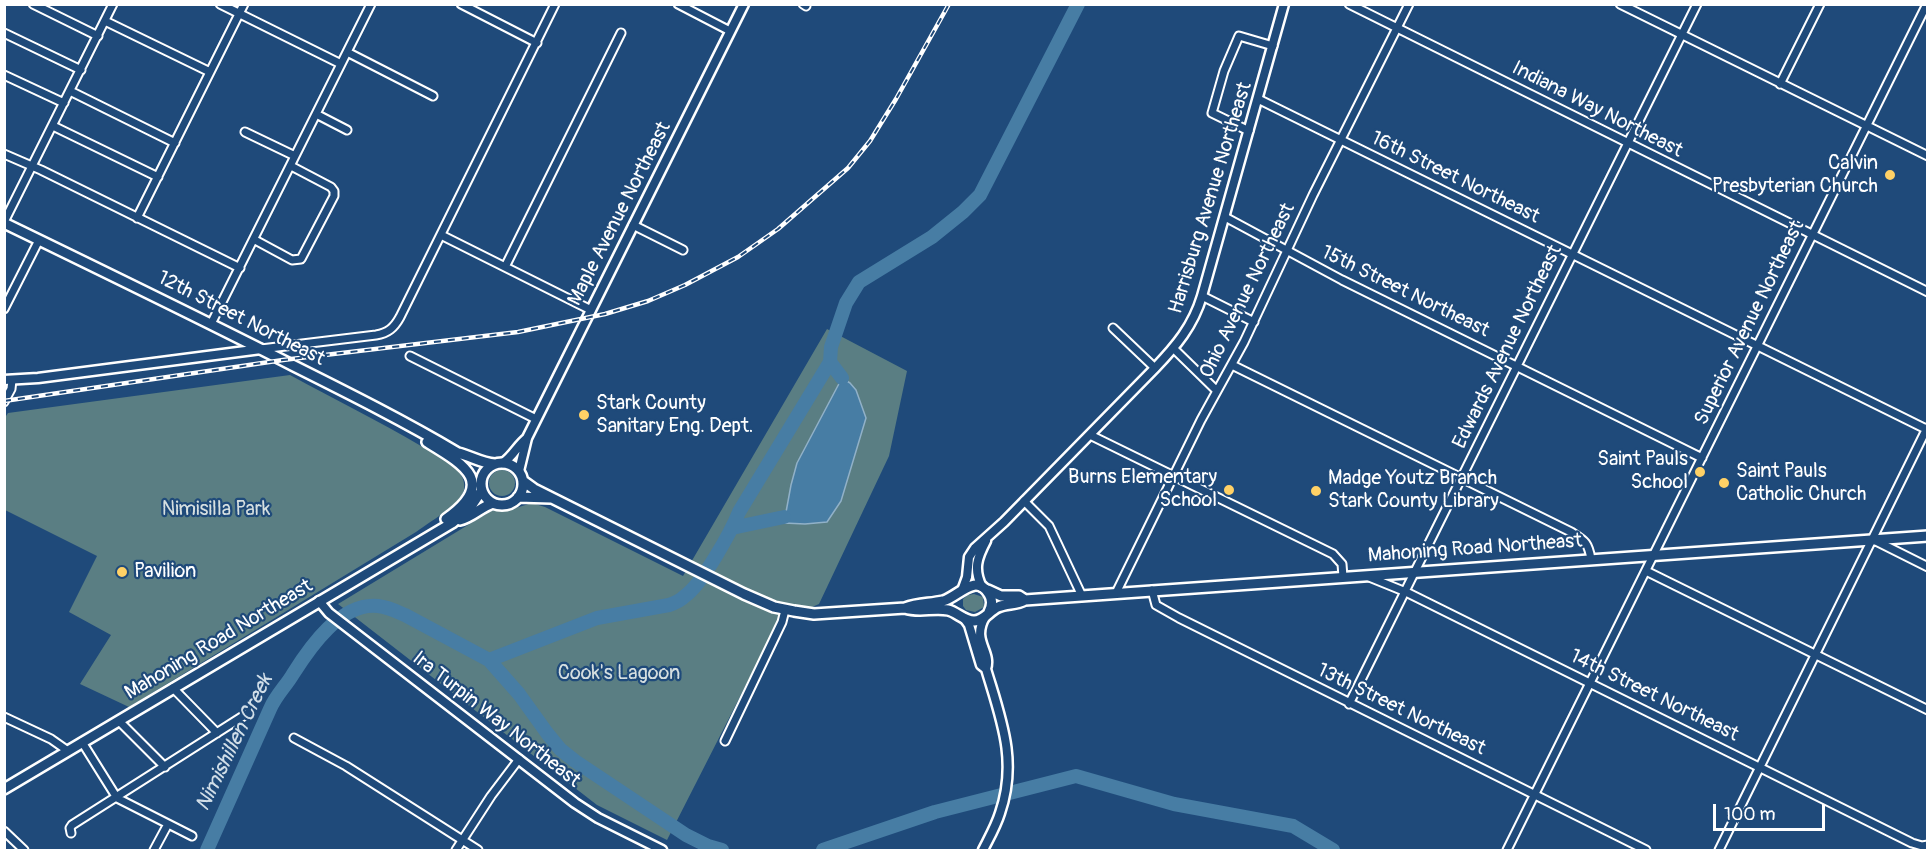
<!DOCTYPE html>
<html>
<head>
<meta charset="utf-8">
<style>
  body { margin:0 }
  #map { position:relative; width:1932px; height:855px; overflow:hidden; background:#1f4a7a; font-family:Pangolin,sans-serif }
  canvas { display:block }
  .frame { position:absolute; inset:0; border:6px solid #fff; pointer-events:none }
  .scale { position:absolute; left:1713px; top:804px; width:112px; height:27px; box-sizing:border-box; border:3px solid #fff; border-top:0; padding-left:8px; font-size:18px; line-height:21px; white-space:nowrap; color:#fff; -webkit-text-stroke:4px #1f4a7a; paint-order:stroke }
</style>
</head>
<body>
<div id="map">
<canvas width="1932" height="855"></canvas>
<div class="frame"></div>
<div class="scale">100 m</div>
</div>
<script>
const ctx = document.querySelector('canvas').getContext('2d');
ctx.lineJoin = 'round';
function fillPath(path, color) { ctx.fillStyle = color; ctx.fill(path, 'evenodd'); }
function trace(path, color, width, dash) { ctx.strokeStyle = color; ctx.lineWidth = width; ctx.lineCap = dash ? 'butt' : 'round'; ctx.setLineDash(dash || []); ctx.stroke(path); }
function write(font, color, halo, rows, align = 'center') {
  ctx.font = font + ' Pangolin,sans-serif'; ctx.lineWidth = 4.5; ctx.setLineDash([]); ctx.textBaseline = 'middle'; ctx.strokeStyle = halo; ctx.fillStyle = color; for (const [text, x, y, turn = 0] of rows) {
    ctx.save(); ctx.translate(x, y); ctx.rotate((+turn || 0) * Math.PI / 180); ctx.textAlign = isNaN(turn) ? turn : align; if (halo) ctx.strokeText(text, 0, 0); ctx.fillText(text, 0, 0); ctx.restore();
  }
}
fillPath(new Path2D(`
  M827,329L907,371L889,456L819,604L778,622L667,840L597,805L338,604L491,511L509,510L532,503L545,507L683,576Z
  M290,375C334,399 379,421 421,446C434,453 450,461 459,472C463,477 465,483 464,490C461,504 428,523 416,532L129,707L80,684L111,635L69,612L97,556L5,510L4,419L8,413Z
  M489 483a13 13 0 1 1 26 0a13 13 0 1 1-26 0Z
  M974,594L983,597L984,607L975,612L966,610L963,606V599L968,595Z`), '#5a7e83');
const water = new Path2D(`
  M842,378L850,383L856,390L866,418L841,501L827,522L805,524L784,523L791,485L797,463Z`);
fillPath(water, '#477da4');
trace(water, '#91b1c8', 1.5);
trace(new Path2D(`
  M830,362L842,378
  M732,528L784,517
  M489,660L597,618L669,605C675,603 680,601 685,596C702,584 731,532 739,512L830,362L831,347L846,303L859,282L932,237L963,212L980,195L1078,4
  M207,850L270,709C276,695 286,686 293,674C310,647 341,602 378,606C388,607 396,611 405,615L489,660L519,694L547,733L560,749L575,761L686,835L708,846L722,850
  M823,850L935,812L1076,776L1174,804L1293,826L1333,850`), '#477da4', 14);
const minor = new Path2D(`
  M33,4L98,36
  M220,4L341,64
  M461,4L537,43
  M678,4L730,31
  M803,4L806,6
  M1349,4L1928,292
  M1620,4L1928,156
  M105,21L210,72
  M4,33L81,70
  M347,52L433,96
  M4,75L64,103
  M1780,84L1820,4
  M70,91L175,143
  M1258,99L1928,430
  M316,114L347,130
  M53,126L158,177
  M1249,131L1212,113L1224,71L1239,36L1273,46
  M245,132L295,156
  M4,154L41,170L240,268
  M1225,217L1342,280L1702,458
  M137,218L244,4
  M4,222L113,4
  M633,225L683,250
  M441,235L591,310
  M255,240L292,260L301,259L334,196V191L331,187L291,166
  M505,267L621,33
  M1202,296L1254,322
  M4,309L39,240
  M211,324L371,4
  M1113,328L1155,368
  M1173,348L1217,391
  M261,349L376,335C388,333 394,328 400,317L555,4
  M410,356L536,419
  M1232,365L1571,532C1585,541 1588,542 1591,559
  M4,402L11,389L12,380
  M1090,435L1333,554L1342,564L1343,577
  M1024,501L1049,526L1082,596
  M1874,540L1928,567
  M1646,571L1928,710
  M1369,577L1406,592L1912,843L1922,846L1928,845
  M1152,590L1156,605L1179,618L1646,850
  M1116,593L1201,420L1244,342L1313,195L1409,4
  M173,688L217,733
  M1349,704L1697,4
  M4,717L51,739L68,751
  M119,721L165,767
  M294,738L346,766L478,850
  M725,741L782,622L785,610
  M82,742L117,798L192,836
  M4,831L24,850
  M71,833L70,828L72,825L248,713
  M154,850L168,824
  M456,850L491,796L519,759
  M1507,850L1927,4
  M1719,850L1927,428`);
const tertiary = new Path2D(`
  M4,380L38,378L261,349
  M503,463C514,455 517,446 527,438
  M519,471L527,438L744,4
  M982,587C973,569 977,558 986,541
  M963,588L967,577L969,557L975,548L1004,522L1155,368C1176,346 1193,326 1202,296L1284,4
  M319,601L329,613L575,803L598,818L662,850
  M985,617C971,641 992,651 986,669
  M964,618L969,625L981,665L986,669C1001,719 1018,761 1000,813C996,826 989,838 983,850`);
const secondary = new Path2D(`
  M4,223C101,270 198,317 294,366C350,394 404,421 458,453C471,456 481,463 495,464
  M427,442C465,465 497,483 446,519
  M481 484a21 21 0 1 1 42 0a21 21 0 1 1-42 0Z
  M523,481L534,489L744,594L774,607L794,611L814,614L905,608C918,603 930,604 943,601C958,597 976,572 989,594C993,600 992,606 989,612
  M518,497L551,498
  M460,520C472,517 481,507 493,503
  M988,590L1001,596H1019L1025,600
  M905,608C920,613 933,607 948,610C957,612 964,621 974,621C984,621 989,611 998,607C1007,603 1016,605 1025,600L1928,536
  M4,789L452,523L470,508L482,490`);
trace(minor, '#fff', 11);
trace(tertiary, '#fff', 13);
trace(secondary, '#fff', 14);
trace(minor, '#1f4a7a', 7);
trace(tertiary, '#1f4a7a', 8);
trace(secondary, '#1f4a7a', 9);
const rail = new Path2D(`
  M4,401L283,360L518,332L605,314L648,301L685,285L738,257L778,229L848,168L870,141L896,99L949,4`);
trace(rail, '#fff', 4.5);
trace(rail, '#1f4a7a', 2, [7]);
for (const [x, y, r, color] of [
  [1890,175,6,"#ffd166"],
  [584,415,6,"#ffd166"],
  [1700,472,6,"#ffd166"],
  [1724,483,6,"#ffd166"],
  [1229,490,6,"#ffd166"],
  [1316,491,6,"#ffd166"],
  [122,572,6,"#ffd166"]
]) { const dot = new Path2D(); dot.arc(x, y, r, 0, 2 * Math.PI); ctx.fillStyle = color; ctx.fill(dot); trace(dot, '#1f4a7a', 2); }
write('20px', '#fff', '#1f4a7a', [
  ["Indiana Way Northeast",1597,110,27],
  ["16th Street Northeast",1455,178,26],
  ["Harrisburg Avenue Northeast",1211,198,-73],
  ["Maple Avenue Northeast",620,214,-63],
  ["Ohio Avenue Northeast",1248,291,-64],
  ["15th Street Northeast",1405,292,26],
  ["12th Street Northeast",241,319,27],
  ["Superior Avenue Northeast",1750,323,-64],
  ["Edwards Avenue Northeast",1508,347,-64],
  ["Mahoning Road Northeast",1475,549,-4],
  ["Mahoning Road Northeast",219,640,-31],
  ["14th Street Northeast",1654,696,26],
  ["13th Street Northeast",1401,710,26],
  ["Ira Turpin Way Northeast",496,720,38]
]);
write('20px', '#fff', '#1f4a7a', [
  ["Calvin",1878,164,"right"],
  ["Presbyterian Church",1878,187,"right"],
  ["Stark County",596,404],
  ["Sanitary Eng. Dept.",596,427],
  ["Saint Pauls",1688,460,"right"],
  ["School",1688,483,"right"],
  ["Saint Pauls",1736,472],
  ["Catholic Church",1736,495],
  ["Burns Elementary",1217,478,"right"],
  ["School",1217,501,"right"],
  ["Madge Youtz Branch",1328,479],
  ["Stark County Library",1328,502],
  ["Pavilion",134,572]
], 'left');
write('20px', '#d6dfe0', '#1f4a7a', [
  ["Nimisilla Park",216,510],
  ["Cook's Lagoon",619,674]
]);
write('italic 21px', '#d1dee8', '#1f4a7a', [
  ["Nimishillen Creek",235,743,-64]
]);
</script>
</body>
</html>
